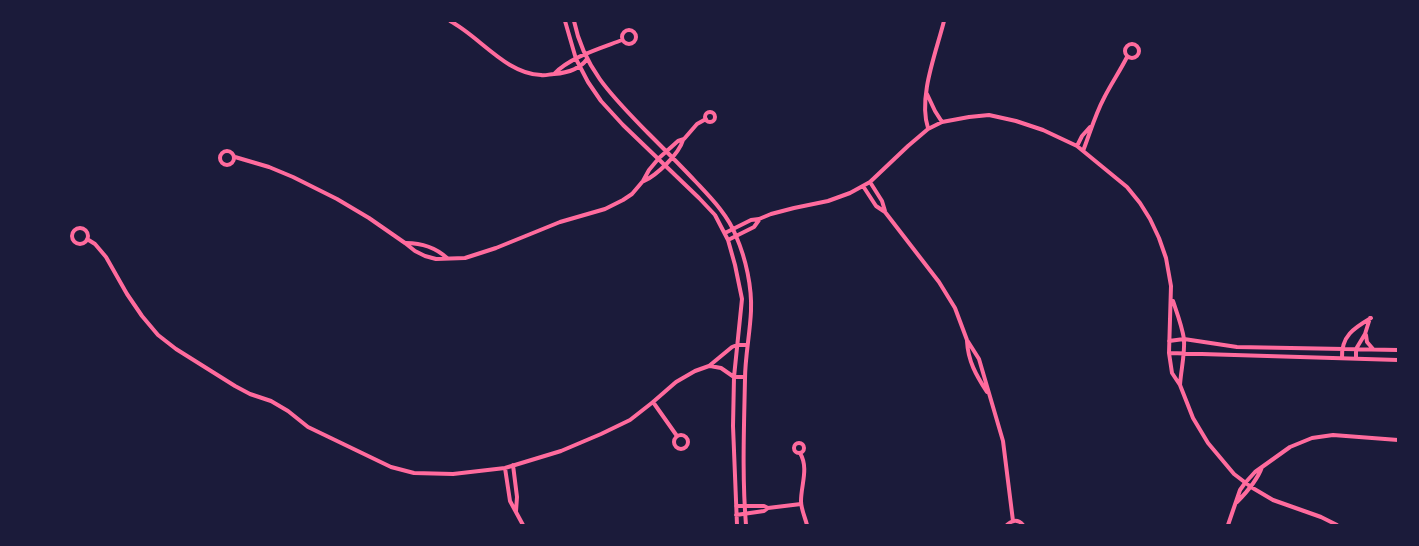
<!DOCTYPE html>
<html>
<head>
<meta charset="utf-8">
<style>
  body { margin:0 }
  #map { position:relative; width:1419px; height:546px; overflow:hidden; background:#1b1b3a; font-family:Karla,sans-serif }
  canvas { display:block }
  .frame { position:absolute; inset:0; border:22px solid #1b1b3a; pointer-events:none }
</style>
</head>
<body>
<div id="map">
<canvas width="1419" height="546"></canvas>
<div class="frame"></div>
</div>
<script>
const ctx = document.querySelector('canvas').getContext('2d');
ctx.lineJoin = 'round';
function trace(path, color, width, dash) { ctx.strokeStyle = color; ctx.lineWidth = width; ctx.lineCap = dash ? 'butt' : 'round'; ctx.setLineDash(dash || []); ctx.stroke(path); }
trace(new Path2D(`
  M450,21C479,36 506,74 541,75C545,76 550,74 554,74C566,73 580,69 587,59
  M565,21L576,59L588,82L601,101L623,125L699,198L715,215L728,240L735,265L742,299L734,377L733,426L737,525
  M574,21C584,70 615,99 648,133C664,149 680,165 696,182C711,198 728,215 736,236C746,259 752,287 751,311C750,334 745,357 745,379C744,428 742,477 746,525
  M622 37a7 7 0 1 1 14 0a7 7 0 1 1-14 0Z
  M1125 51a7 7 0 1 1 14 0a7 7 0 1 1-14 0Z
  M554,74C570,57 601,48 622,40
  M927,94L935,111L942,122
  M705 117a5 5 0 1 1 10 0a5 5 0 1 1-10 0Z
  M928,128C918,97 936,53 944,21
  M1077,146L1082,136L1090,127
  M220 158a7 7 0 1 1 14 0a7 7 0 1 1-14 0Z
  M1083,151C1090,133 1095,115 1104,98C1111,84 1120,71 1127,57
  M235,157L269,167L293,177L337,199L369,218L405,243L415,251L425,256L436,259L465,258L496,248L560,222L605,209L623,200L632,194L643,181L649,170L659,158L678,141L684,139L697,124L706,119
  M644,181C657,175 679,154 683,140
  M870,182L882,201L885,211
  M863,186L876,206L885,212L939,282L955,308L967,340L979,359L1003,441L1013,521
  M72 236a8 8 0 1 1 16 0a8 8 0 1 1-16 0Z
  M725,233L751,220L759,219L771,214L794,208L828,201L850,193L870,182L908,146L928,129L942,122L969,117L989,115L1016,121L1043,130L1077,146L1127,187L1140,203L1150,219L1159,238L1166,258L1171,286L1169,353L1172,373L1180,385L1193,418L1208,443L1234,474L1251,487L1273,500L1321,517L1337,525
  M87,239L95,244L106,257L127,294L142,316L158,335L176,349L235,386L250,394L271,401L288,411L308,427L391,467L414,473L453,474L505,468L561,451L601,434L630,420L653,402L676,382L695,371L709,366L732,347L737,345H747
  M728,240L754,227L759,220
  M406,243C421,243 436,248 447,258
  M1173,301C1177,313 1182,326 1184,339C1185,354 1181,370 1180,385
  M1366,335L1367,342L1373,349
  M967,341C968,361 976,375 987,392
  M1169,341L1184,339L1237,347L1398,350
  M1169,353L1398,360
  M1342,358C1341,336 1354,328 1371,318
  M1356,358V349L1365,334L1370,318
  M710,366L721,368L734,377H745
  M653,402L677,436
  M674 442a7 7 0 1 1 14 0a7 7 0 1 1-14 0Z
  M794 448a5 5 0 1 1 10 0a5 5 0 1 1-10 0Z
  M800,453C809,468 801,485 801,501C801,509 805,517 807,525
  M513,465L517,497L516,511
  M505,468L510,501L523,525
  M1237,502C1247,492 1257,481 1262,467
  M736,506H764L768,508
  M736,515L764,511L768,508L801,504
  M1007,525C1012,520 1018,519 1023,525
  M1228,525L1240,490L1245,483L1255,472L1290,447L1312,438L1333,435L1398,440`), '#ff6b9d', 4);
</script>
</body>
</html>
